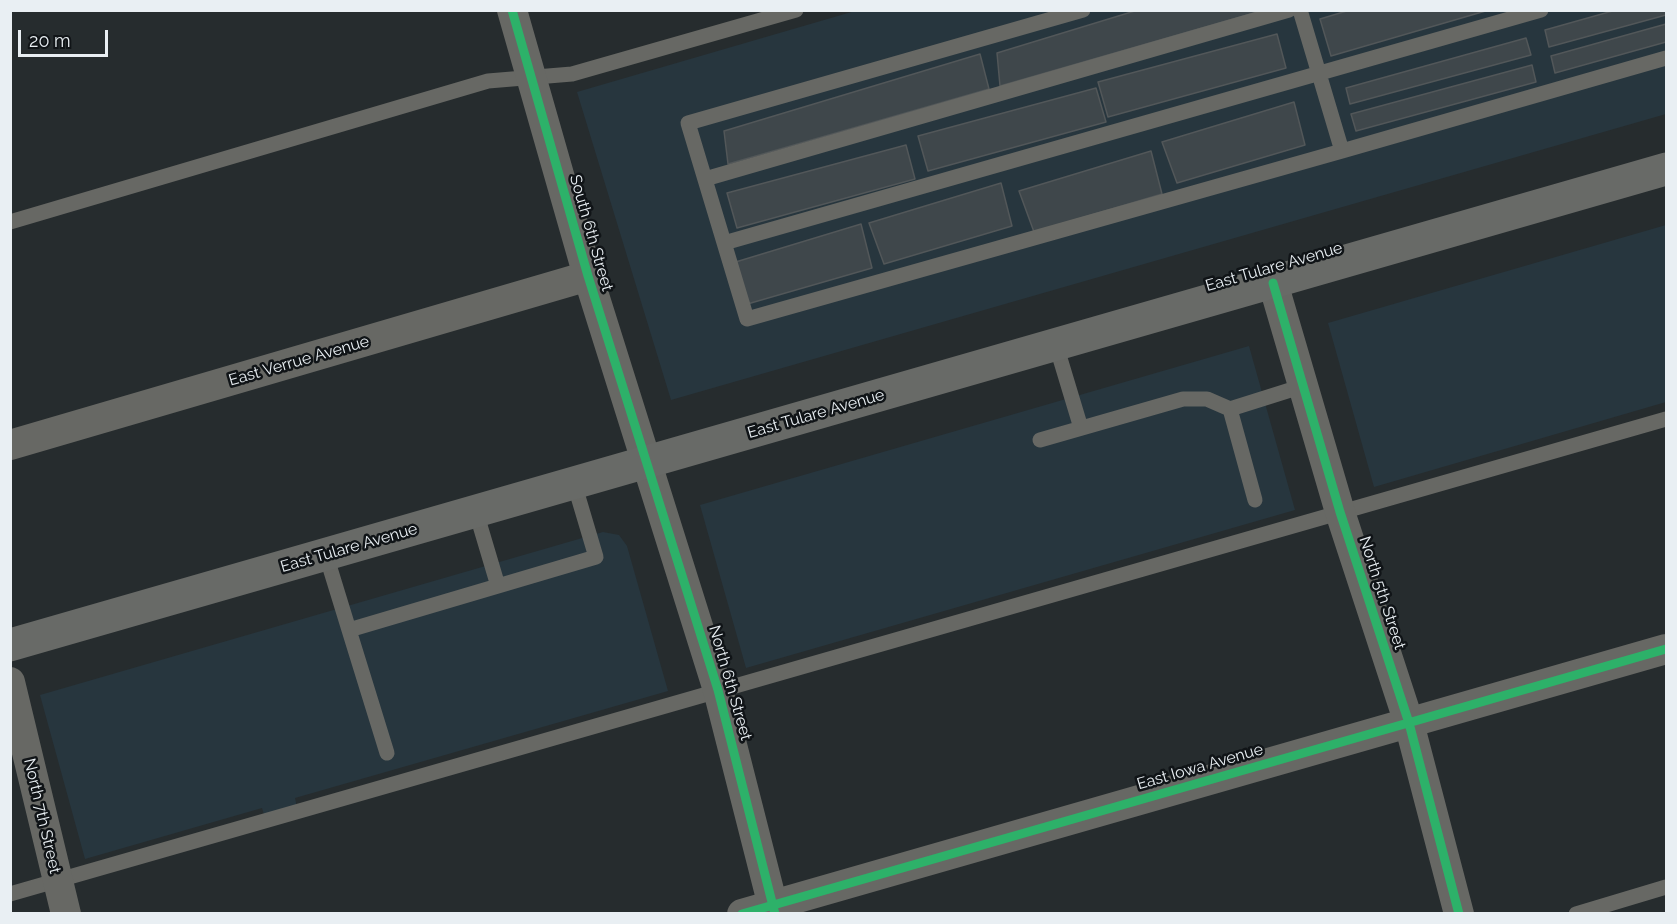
<!DOCTYPE html>
<html>
<head>
<meta charset="utf-8">
<style>
  body { margin:0 }
  #map { position:relative; width:1677px; height:924px; overflow:hidden; background:#262c2e; font-family:Raleway,sans-serif }
  canvas { display:block }
  .frame { position:absolute; inset:0; border:12px solid #e9eff3; pointer-events:none }
  .scale { position:absolute; left:18px; top:30px; width:90px; height:27px; box-sizing:border-box; border:3px solid #e9eff3; border-top:0; padding-left:8px; font-size:18px; line-height:21px; white-space:nowrap; color:#e9eff3; -webkit-text-stroke:4px #101417; paint-order:stroke }
</style>
</head>
<body>
<div id="map">
<canvas width="1677" height="924"></canvas>
<div class="frame"></div>
<div class="scale">20 m</div>
</div>
<script>
const ctx = document.querySelector('canvas').getContext('2d');
ctx.lineJoin = 'round';
function fillPath(path, color) { ctx.fillStyle = color; ctx.fill(path, 'evenodd'); }
function trace(path, color, width, dash) { ctx.strokeStyle = color; ctx.lineWidth = width; ctx.lineCap = dash ? 'butt' : 'round'; ctx.setLineDash(dash || []); ctx.stroke(path); }
function write(font, color, halo, rows, align = 'center') {
  ctx.font = font + ' Raleway,sans-serif'; ctx.lineWidth = 5; ctx.setLineDash([]); ctx.textBaseline = 'middle'; ctx.strokeStyle = halo; ctx.fillStyle = color; for (const [text, x, y, turn = 0] of rows) {
    ctx.save(); ctx.translate(x, y); ctx.rotate((+turn || 0) * Math.PI / 180); ctx.textAlign = isNaN(turn) ? turn : align; if (halo) ctx.strokeText(text, 0, 0); ctx.fillText(text, 0, 0); ctx.restore();
  }
}
fillPath(new Path2D(`
  M855,11H1666V114L671,400L577,92Z
  M1666,225V402L1374,487L1328,323Z
  M1249,346L1295,510L746,668L700,505Z
  M603,532L619,535L627,546L668,691L295,798L298,812L266,821L262,808L85,859L40,695Z`), '#27363e');
const building = new Path2D(`
  M1138,10L1261,11L1000,86L997,53Z
  M1350,10H1489L1331,56L1320,19Z
  M1616,10H1666V15L1549,47L1545,30Z
  M1666,24V42L1555,73L1551,56Z
  M1277,34L1286,68L1108,117L1098,82Z
  M1526,38L1531,55L1350,104L1346,88Z
  M980,54L989,89L728,164L724,131Z
  M1532,65L1536,82L1356,131L1351,114Z
  M1096,88L1106,122L928,171L918,136Z
  M1294,102L1305,145L1177,183L1162,142Z
  M906,145L915,179L737,228L727,193Z
  M1151,151L1162,194L1034,232L1019,191Z
  M1001,183L1012,226L884,264L869,223Z
  M861,224L872,268L744,305L729,264Z`);
fillPath(building, '#3f474b');
trace(building, '#525759', 1.5);
trace(new Path2D(`
  M1083,10L688,123L747,319L1342,151L1300,10
  M1342,151L1666,58
  M705,179L1289,10
  M10,222L488,81L572,74L796,10
  M724,243L1541,10
  M1056,345L1081,428
  M1040,440L1183,399H1207L1230,409
  M1255,500L1230,409L1303,386
  M476,512L498,586
  M326,555L349,630L596,557L574,483
  M349,630L387,753
  M10,894L1666,419
  M1576,914L1666,887`), '#676864', 15);
trace(new Path2D(`
  M512,10L588,276L718,690L775,914
  M1273,283L1340,512L1409,723L1459,914
  M10,445L588,276
  M10,682L66,914
  M742,914L1666,649`), '#676864', 30);
trace(new Path2D(`
  M10,645L1666,169`), '#686a67', 33);
trace(new Path2D(`
  M512,10L588,276L718,690L775,914
  M1273,283L1340,512L1409,723L1459,914
  M742,914L1666,649`), '#2db169', 9);
write('16px', '#e9eff3', '#101417', [
  ["South 6th Street",591,233,74],
  ["East Tulare Avenue",1274,267,-16],
  ["East Verrue Avenue",299,361,-16],
  ["East Tulare Avenue",816,414,-16],
  ["East Tulare Avenue",349,548,-16],
  ["North 5th Street",1382,593,72],
  ["North 6th Street",730,683,74],
  ["East Iowa Avenue",1200,767,-16],
  ["North 7th Street",42,816,77]
]);
</script>
</body>
</html>
